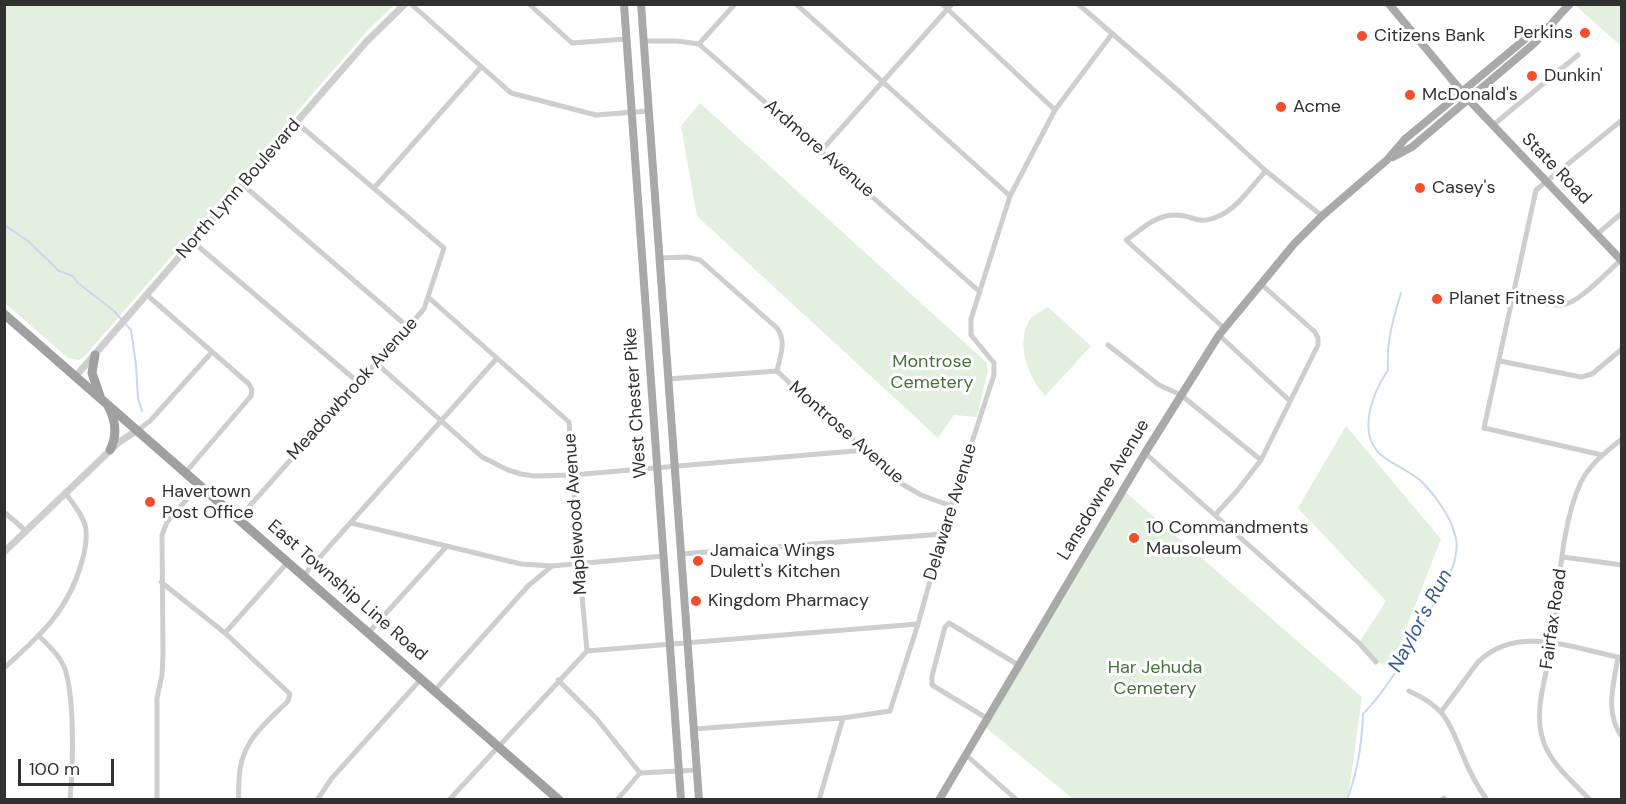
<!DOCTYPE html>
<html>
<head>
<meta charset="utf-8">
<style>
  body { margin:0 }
  #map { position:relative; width:1626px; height:804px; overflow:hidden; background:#fff; font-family:"DM Sans",sans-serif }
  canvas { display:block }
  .frame { position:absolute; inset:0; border:6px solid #313131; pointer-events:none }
  .scale { position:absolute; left:18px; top:759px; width:96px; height:27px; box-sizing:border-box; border:3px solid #313131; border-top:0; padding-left:8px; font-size:18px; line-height:21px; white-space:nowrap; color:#313131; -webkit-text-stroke:4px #fff; paint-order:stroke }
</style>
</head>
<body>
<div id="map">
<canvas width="1626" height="804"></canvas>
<div class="frame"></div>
<div class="scale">100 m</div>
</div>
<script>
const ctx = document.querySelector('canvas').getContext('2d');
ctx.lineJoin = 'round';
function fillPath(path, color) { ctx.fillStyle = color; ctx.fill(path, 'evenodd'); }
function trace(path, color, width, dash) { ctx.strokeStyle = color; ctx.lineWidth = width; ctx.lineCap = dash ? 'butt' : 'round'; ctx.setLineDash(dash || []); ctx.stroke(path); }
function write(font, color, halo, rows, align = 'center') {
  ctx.font = font + ' "DM Sans",sans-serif'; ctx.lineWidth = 6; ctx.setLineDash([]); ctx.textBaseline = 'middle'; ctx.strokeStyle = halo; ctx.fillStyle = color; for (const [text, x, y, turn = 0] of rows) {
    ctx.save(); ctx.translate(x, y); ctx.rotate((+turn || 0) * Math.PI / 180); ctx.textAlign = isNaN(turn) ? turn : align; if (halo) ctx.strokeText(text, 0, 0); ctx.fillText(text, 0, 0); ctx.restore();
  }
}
fillPath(new Path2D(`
  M5,4H394V5L368,30L84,357L79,360L68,358L5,303Z
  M1575,5H1621V46Z
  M700,103L986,362L988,370L977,417L954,415L938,438L697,216L681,126Z
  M1048,307L1091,346L1045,396C1029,377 1015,346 1029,321C1032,315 1042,311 1048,307Z
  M1346,426L1441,539L1391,667L1376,662L1359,643L1386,601L1298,508Z
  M1123,490L1362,697L1348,799H1073L984,726Z`), '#e3efdf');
trace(new Path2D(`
  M4,225L27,240L59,271L73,276L78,283L114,311L131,330L136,365L138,398L142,411
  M1347,800C1358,771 1362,744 1363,714C1394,682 1413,642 1434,603C1442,588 1454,571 1456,553C1457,548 1457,541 1455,535C1451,518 1437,498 1425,485C1413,471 1393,466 1380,454C1357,432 1373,392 1388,370C1386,343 1393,319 1401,293`), '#cad7f0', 2);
trace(new Path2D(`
  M411,4L511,93L596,115L648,111
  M529,4L572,43L626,39
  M796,4L1010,196
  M942,4L1055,110
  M1078,4L1181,93L1266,171L1322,216
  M643,41H677L699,44L980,292
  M699,44L735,4
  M1492,126L1578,55
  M821,151L952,4
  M243,185L408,327
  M374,188L481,67
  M1596,235L1622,213
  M193,242L359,383
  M659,258L687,257L700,260L777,328C787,342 780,356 777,371
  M147,295L249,384L252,390L251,396L186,472
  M1512,295C1528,299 1547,306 1562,305C1578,304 1608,271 1621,260
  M428,297L569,422L579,563L587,651
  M1224,328L1126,240C1141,230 1155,215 1175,215C1195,215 1197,226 1219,216C1238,208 1252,185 1266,171
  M1219,335L1290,401
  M1108,345L1159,385L1181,395L1261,460
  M1500,361L1581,377L1592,374L1622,349
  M376,363L482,457L508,470L521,474L534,476L572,475L866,450
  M668,379L777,371L813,405L831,419L871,456L886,467L902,484L921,495L951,506
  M138,430L150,421L212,352
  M1145,453L1359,643L1376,662
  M1602,455L1484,428L1536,190L1622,120
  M4,512L26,531
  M1215,515L1237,491L1261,460L1318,345V338L1315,332L1261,284
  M239,518L424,309L444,248L297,123
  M351,523L521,564L552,566L664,556
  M681,554L943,534
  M1563,557L1622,565
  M304,575L497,358
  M161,582L225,633L290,694L288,701C263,726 240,742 239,780C239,787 238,793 239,800
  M369,632L446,547
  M225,633L288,562
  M39,636C49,646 60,656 65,669C75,700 73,766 70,800
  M1618,657C1614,684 1604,712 1622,737
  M4,668C41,635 69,610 82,561C85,551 87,539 86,529C84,516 72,503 65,492
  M558,680L596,718L640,773
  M435,690L528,586L552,566
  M1409,691C1447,708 1449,723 1464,758C1470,773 1478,787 1487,800
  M1441,712L1478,662C1517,623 1575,649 1622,658
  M988,719L932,685V676L945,627L949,623L1020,666
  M694,729L843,718L890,711L918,624L951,506L994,375V363L971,335V319L1010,196L1055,110L1112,34
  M966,755L1017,800
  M640,773L697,770
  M157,800V698L162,675L163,655L162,535L167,522L200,484
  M317,800L332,778L421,679
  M449,800L587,651L918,624
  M617,800L640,773
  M819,800L843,718
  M1442,800L1444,798
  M1590,800C1574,783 1552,765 1544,743C1532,712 1547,675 1552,644C1559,595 1560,526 1581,482C1590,464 1607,451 1622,439`), '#cecece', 5);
trace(new Path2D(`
  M75,377L367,41L405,4
  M4,552L119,442L138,430`), '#cecece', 7);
trace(new Path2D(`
  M624,4L681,800
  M641,4L699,800
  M1389,4L1468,99L1622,261
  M1393,157L1412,147L1530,47C1545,34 1555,18 1570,4
  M939,800L1145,453L1219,335L1294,244L1322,216L1387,160L1405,139L1422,125L1536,30L1547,27`), '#a9a9a9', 8);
trace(new Path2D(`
  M4,314L559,800
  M95,355L92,373L100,396
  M108,406C116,421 118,435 110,450`), '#a0a0a0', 9);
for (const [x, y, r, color] of [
  [1585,33,6,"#f34e29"],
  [1362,36,6,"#f34e29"],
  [1532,76,6,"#f34e29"],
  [1410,95,6,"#f34e29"],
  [1281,107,6,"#f34e29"],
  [1420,188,6,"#f34e29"],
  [1437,299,6,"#f34e29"],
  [150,502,6,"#f34e29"],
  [1134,538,6,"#f34e29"],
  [698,561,6,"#f34e29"],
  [696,601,6,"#f34e29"]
]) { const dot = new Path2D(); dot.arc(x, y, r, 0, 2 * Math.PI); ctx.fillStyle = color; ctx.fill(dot); trace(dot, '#fff', 2); }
write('18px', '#313131', '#fff', [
  ["Perkins",1573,33,"right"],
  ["Citizens Bank",1374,36],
  ["Dunkin'",1544,76],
  ["McDonald's",1422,95],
  ["Acme",1293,107],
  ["Casey's",1432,188],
  ["Planet Fitness",1449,299],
  ["Havertown",162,492],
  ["Post Office",162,513],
  ["10 Commandments",1146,528],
  ["Mausoleum",1146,549],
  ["Jamaica Wings",710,551],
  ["Dulett's Kitchen",710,572],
  ["Kingdom Pharmacy",708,601]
], 'left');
write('18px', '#313131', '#fff', [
  ["Ardmore Avenue",819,149,41],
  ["State Road",1556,169,46],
  ["North Lynn Boulevard",239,189,-49],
  ["Meadowbrook Avenue",353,389,-48],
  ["West Chester Pike",636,403,-94],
  ["Montrose Avenue",846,433,41],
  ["Lansdowne Avenue",1104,490,-59],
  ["Delaware Avenue",951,512,-73],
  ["Maplewood Avenue",576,514,-94],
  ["East Township Line Road",347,591,41],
  ["Fairfax Road",1554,619,-82]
]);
write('18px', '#46713a', '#fff', [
  ["Montrose",932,362],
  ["Cemetery",932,383],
  ["Har Jehuda",1155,668],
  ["Cemetery",1155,689]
]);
write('italic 20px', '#375b9b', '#fff', [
  ["Naylor's Run",1421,621,-62]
]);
</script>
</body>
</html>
